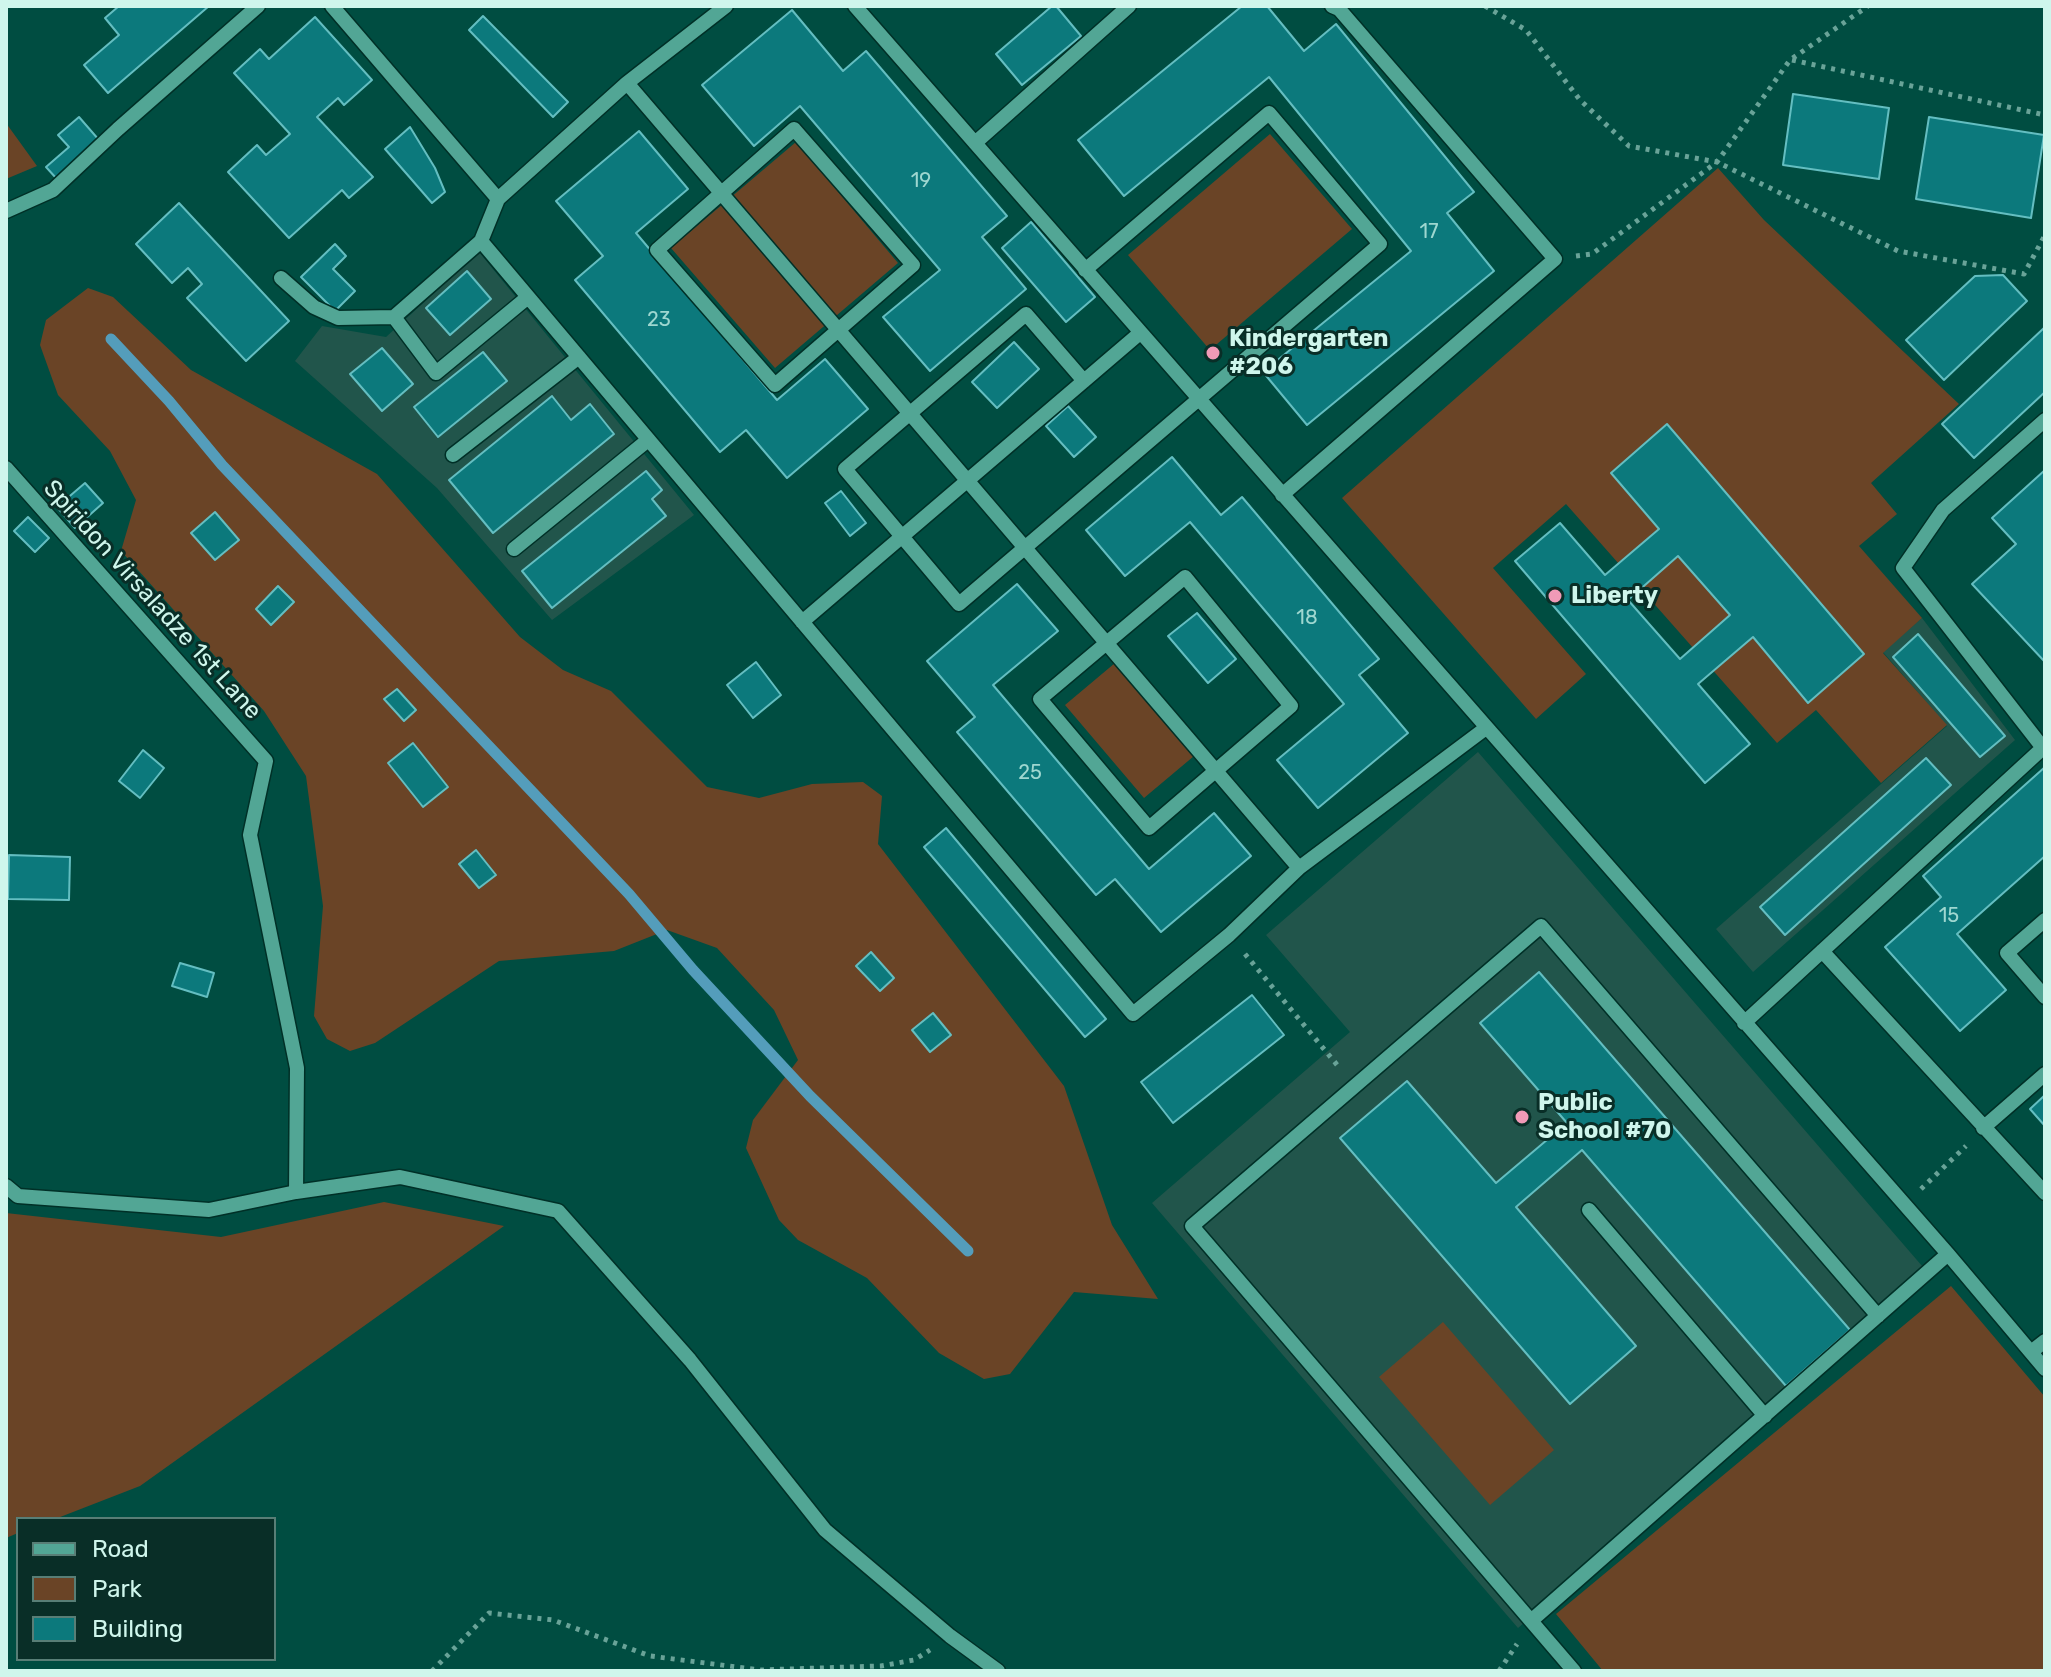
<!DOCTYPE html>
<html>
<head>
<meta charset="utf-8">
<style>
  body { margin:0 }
  #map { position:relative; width:2051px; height:1677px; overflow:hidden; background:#004d41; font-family:Rubik,sans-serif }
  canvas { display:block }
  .frame { position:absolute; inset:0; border:8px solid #cff6ec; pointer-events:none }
  .legend { position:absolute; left:16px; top:1517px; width:260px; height:144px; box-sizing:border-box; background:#092e27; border:2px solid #587e76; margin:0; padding:10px 14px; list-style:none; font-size:24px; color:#cff6ec }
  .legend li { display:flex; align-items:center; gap:16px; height:40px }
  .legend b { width:40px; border:2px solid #587e76 }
</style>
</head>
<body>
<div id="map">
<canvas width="2051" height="1677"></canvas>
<div class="frame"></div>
<ul class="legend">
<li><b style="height:10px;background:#52a695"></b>Road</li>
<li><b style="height:22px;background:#6a4426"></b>Park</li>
<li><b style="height:22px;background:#0c797c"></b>Building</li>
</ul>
</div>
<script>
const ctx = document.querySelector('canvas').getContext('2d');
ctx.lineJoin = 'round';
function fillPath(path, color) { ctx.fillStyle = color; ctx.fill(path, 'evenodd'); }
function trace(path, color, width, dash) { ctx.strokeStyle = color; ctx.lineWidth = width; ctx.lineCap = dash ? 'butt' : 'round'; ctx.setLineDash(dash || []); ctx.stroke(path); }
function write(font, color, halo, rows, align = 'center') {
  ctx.font = font + ' Rubik,sans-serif'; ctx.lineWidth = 6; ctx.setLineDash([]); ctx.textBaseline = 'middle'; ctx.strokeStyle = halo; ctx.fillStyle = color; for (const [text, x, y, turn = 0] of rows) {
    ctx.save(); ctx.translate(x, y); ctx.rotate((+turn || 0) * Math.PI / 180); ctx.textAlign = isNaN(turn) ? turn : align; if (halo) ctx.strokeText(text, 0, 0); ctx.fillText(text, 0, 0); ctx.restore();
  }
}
fillPath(new Path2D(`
  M479,252L694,515L552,620L437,488L295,361L322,326L386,337Z
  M1922,618L2015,740L1753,972L1716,929L1947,726L1883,652Z
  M1478,752L1929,1274L1518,1628L1152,1203L1350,1032L1266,935Z`), '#21554b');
fillPath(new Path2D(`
  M6,123L37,166L6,179Z
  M1270,134L1352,229L1210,350L1128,255Z
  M796,142L898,263L775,368L671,248Z
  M1718,168L1764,220L1959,404L1871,483L1897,514L1859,546L1922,618L1883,653L1947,725L1881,783L1816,710L1777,743L1566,504L1493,568L1586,674L1536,719L1342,498Z
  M88,288L113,297L191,370L377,474L520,637L563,670L611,691L707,787L759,798L812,784L863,782L882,796L878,844L1064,1086L1112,1225L1158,1299L1074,1292L1010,1374L984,1379L939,1353L867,1278L798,1240L779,1220L746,1148L753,1120L798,1060L774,1010L717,948L667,930L614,951L499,961L375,1043L350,1051L327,1039L314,1016L323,906L306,776L264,711L121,551L136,500L110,451L58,395L40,345L46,320Z
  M1115,663L1194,756L1144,798L1065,705Z
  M384,1202L504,1226L140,1486L55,1519H18V1533L6,1538V1213L221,1237Z
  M1951,1286L2045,1397V1671H1603L1556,1614Z
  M1443,1322L1554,1450L1490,1505L1379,1377Z`), '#6a4426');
trace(new Path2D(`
  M111,339L169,401L222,465L558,819L629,894L693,970L810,1096L968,1251`), '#549dbb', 11);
const building = new Path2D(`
  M119,6H209L108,93L84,65L119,35L105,18Z
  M1052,6H1056L1081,36L1022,85L996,54Z
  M1242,6H1267L1304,51L1336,24L1474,192L1447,213L1494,271L1307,425L1263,372L1411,251L1269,77L1124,196L1078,140Z
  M792,10L843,71L866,51L1007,216L982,237L1026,289L930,371L883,317L940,270L800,106L754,146L702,85Z
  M483,16L568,102L553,117L469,30Z
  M315,17L372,80L344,105L338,98L317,117L373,177L349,198L342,190L289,238L228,172L257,145L266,155L290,134L234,73L260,49L269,59Z
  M1793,94L1889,108L1879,179L1783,165Z
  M79,117L99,140L56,178L46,167L69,147L58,135Z
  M1929,117L2044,135L2031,218L1916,199Z
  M410,127L435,168L445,192L432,203L385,149Z
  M639,131L688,189L636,233L777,400L825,359L868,409L787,478L746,430L720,452L575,280L603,256L556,201Z
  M179,203L289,321L246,361L187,298L202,284L188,268L172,283L136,244Z
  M1031,222L1095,297L1066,322L1002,248Z
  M335,244L346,256L333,269L355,291L335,311L301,277Z
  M467,271L491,299L450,335L426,308Z
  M2003,275L2027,301L1944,380L1906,340L1975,276Z
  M2045,327V392L1974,458L1942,424Z
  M1014,342L1039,369L997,408L972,382Z
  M382,348L413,384L382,411L350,374Z
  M483,352L507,381L438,437L414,407Z
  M552,396L571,420L590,404L614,434L493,533L449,480Z
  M1068,406L1096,437L1074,457L1046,426Z
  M1667,424L1864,654L1808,703L1753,637L1698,684L1750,744L1705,783L1515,561L1560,523L1605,575L1659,529L1611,473ZM1678,556L1730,615L1680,659L1628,600Z
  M1172,457L1221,515L1242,497L1379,659L1359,675L1408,733L1318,808L1277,760L1344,704L1190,522L1125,576L1086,530Z
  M2045,470V662L1972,584L2016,544L1992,518Z
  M646,471L662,490L652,499L666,516L552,608L522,571Z
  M85,483L103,503L75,528L57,507Z
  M841,491L866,523L850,536L825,503Z
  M215,512L239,540L215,560L191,533Z
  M28,517L49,538L35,552L14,531Z
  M1017,584L1058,631L993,685L1149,869L1214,813L1251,856L1161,932L1115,879L1096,895L957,732L975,717L927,661Z
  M278,586L294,602L271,625L256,609Z
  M1197,613L1236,659L1208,683L1168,636Z
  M1918,634L2005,736L1980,757L1893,657Z
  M756,662L781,695L753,718L727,685Z
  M397,689L416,710L404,721L384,699Z
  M413,743L448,787L423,807L388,763Z
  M143,750L164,768L140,798L119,781Z
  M1926,758L1951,785L1785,935L1760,907Z
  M2045,767V856L1957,934L2006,990L1960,1031L1885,947L1941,897L1923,876Z
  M946,828L1106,1019L1085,1037L924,847Z
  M476,850L496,875L479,888L459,864Z
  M9,855L70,857L69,900L8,899Z
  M871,952L894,978L880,991L856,966Z
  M180,963L214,973L207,997L172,986Z
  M1539,972L1850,1330L1786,1386L1582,1150L1516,1207L1636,1346L1570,1404L1340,1138L1407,1081L1496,1183L1567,1123L1480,1023Z
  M1252,995L1284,1035L1173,1123L1141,1082Z
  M933,1013L951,1035L930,1052L912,1030Z
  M2045,1095V1126L2030,1109Z`);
fillPath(building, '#0c797c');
trace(building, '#64bec1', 2);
const minor = new Path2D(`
  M332,6L498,199
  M855,6L1948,1254L2045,1369
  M627,83L1299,868
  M794,129L913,265L775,385L657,250Z
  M975,143L1129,6
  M6,211L53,190L118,129L258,6
  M481,241L1133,1014L1229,935L1299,868L1486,728
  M281,278L314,307L338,318L394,317
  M528,297L436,373L394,317L481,241L498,199L627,83L726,6
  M1084,381L1026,314L845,469L959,604L1380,244L1269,113L1085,270
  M453,455L579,357
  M6,468L266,761L250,835L297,1068L296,1192
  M1282,495L1555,259L1339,9L1332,6
  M514,549L648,440
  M1185,577L1291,706L1149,828L1040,699Z
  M802,622L1140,333
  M2043,748L1903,568L1943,510L2045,420
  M2045,920L2007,953L2045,997
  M1822,951L2045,1193
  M1744,1023L2045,746
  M1983,1128L2045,1074
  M6,1186L18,1196L209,1210L296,1192L400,1177L558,1211L690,1360L825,1530L950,1636L998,1671
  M1589,1210L1765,1416
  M2031,1352L2045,1341
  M1532,1620L1948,1254
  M1574,1671L1192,1226L1541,926L1878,1316`);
trace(minor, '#003027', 17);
trace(new Path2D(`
  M1485,6L1526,30L1580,100L1629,146L1717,162L1898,251L2024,274L2045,235
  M1792,60L2045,115
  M1576,256L1592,254L1717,162L1790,60L1868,6
  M1245,954L1338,1066
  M1921,1189L1966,1146
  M432,1671L489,1613L553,1620L650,1656L761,1670L881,1666L914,1660L930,1650
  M1499,1671L1517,1644`), '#69a398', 5, [4, 6]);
trace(minor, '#52a695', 14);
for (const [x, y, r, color] of [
  [1213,353,8,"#f09ab7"],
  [1555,596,8,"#f09ab7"],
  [1522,1117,8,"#f09ab7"]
]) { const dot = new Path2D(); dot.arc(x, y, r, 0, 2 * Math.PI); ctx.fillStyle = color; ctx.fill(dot); trace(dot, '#092e27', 3); }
write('20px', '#9ed7d0', null, [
  ["19",921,181],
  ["17",1429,232],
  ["23",659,320],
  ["18",1307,618],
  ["25",1030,773],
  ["15",1949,916]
]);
write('bold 24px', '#cff6ec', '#092e27', [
  ["Kindergarten",1229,339],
  ["#206",1229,367],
  ["Liberty",1571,596],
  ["Public",1538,1103],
  ["School #70",1538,1131]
], 'left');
write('24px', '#cff6ec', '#092e27', [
  ["Spiridon Virsaladze 1st Lane",152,600,48]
]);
</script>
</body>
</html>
